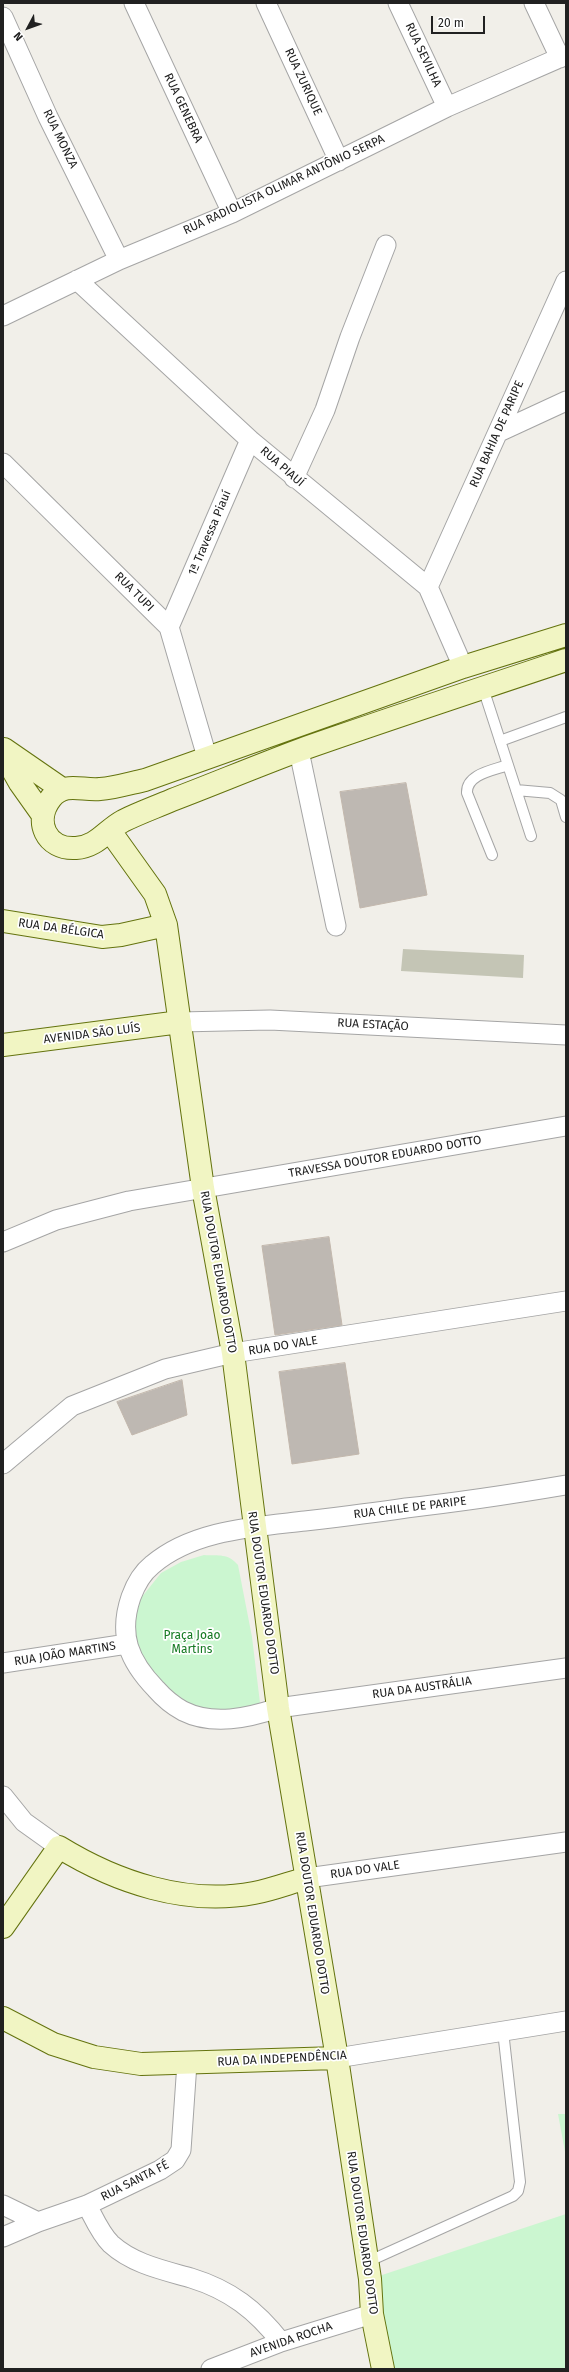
<!DOCTYPE html>
<html>
<head>
<meta charset="utf-8">
<style>
  body { margin:0 }
  #map { position:relative; width:569px; height:2372px; overflow:hidden; background:#f1efe9; font-family:"Fira Sans",sans-serif }
  canvas { display:block }
  .frame { position:absolute; inset:0; border:4px solid #212121; pointer-events:none }
  .north { position:absolute; left:8px; top:8px; width:40px; height:40px; -webkit-text-stroke:3px #fff; paint-order:stroke; rotate:229deg; font-size:11px; font-weight:700; line-height:16px; text-align:center; color:#212121 }
  .north::after { content:''; display:block; margin:auto; width:14px; height:18px; background:#212121; clip-path:polygon(50% 0,100% 100%,50% 72%,0 100%) }
  .scale { position:absolute; left:431px; top:16px; width:54px; height:18px; box-sizing:border-box; border:2px solid #212121; border-top:0; padding-left:5px; font-size:12px; line-height:14px; white-space:nowrap; color:#212121; -webkit-text-stroke:3px #fff; paint-order:stroke }
</style>
</head>
<body>
<div id="map">
<canvas width="569" height="2372"></canvas>
<div class="frame"></div>
<div class="north">N</div>
<div class="scale">20 m</div>
</div>
<script>
const ctx = document.querySelector('canvas').getContext('2d');
ctx.lineJoin = 'round';
function fillPath(path, color) { ctx.fillStyle = color; ctx.fill(path, 'evenodd'); }
function trace(path, color, width, dash) { ctx.strokeStyle = color; ctx.lineWidth = width; ctx.lineCap = dash ? 'butt' : 'round'; ctx.setLineDash(dash || []); ctx.stroke(path); }
function write(font, color, halo, rows, align = 'center') {
  ctx.font = font + ' "Fira Sans",sans-serif'; ctx.lineWidth = 3.5; ctx.setLineDash([]); ctx.textBaseline = 'middle'; ctx.strokeStyle = halo; ctx.fillStyle = color; for (const [text, x, y, turn = 0] of rows) {
    ctx.save(); ctx.translate(x, y); ctx.rotate((+turn || 0) * Math.PI / 180); ctx.textAlign = isNaN(turn) ? turn : align; if (halo) ctx.strokeText(text, 0, 0); ctx.fillText(text, 0, 0); ctx.restore();
  }
}
fillPath(new Path2D(`
  M403,949L524,955L523,978L401,971Z`), '#c4c5b5');
fillPath(new Path2D(`
  M204,1555C219,1556 228,1553 238,1565L252,1637L260,1703L229,1718L206,1721L145,1683L133,1625L141,1598L161,1573L181,1562Z
  M558,2114H566V2157Z
  M566,2214V2369H383L370,2279Z`), '#cbf6d0');
const building = new Path2D(`
  M406,783L427,895L360,908L340,792Z
  M329,1237L342,1325L275,1335L262,1246Z
  M345,1363L359,1454L292,1464L279,1372Z
  M182,1380L187,1415L132,1435L117,1402Z`);
fillPath(building, '#beb8b2');
trace(building, '#c2b7ac', 1);
const lane = new Path2D(`
  M483,688L531,836
  M500,741L566,717
  M516,790L550,793L561,800L566,817
  M492,855L467,793C466,774 494,770 508,765
  M367,2262L513,2196L518,2191L520,2182L503,2031`);
const street = new Path2D(`
  M134,3L232,213
  M266,3L339,161
  M398,3L447,107
  M534,3L560,58
  M3,17L48,117L119,260
  M77,280L250,440L428,587L463,667
  M3,316L119,260L232,213L447,107L566,55
  M499,432L566,401
  M3,463L169,627L207,757
  M294,478L325,410L350,337L386,245
  M428,587L566,281
  M169,627L250,440
  M299,751L336,926
  M180,1022L270,1020L566,1035
  M3,1242L56,1220L129,1201L566,1126
  M3,1464L72,1406L165,1369L233,1353L566,1301
  M566,1485C513,1494 460,1502 406,1508C372,1513 339,1517 305,1521C254,1527 193,1530 152,1565C142,1573 135,1586 131,1597C118,1635 129,1661 156,1689C163,1697 172,1705 183,1711C213,1726 248,1718 278,1708L566,1668
  M3,1663L127,1644
  M3,1796L24,1822L59,1847
  M307,1878L566,1842
  M337,2058L566,2021
  M3,2205L38,2222
  M87,2205C94,2218 100,2233 111,2244C133,2264 163,2270 191,2278C230,2290 256,2310 281,2342
  M3,2237L38,2222L87,2205L160,2170L175,2160L181,2150L187,2063
  M211,2369L281,2342L372,2314`);
const secondary = new Path2D(`
  M566,635L463,667L145,780C131,783 115,788 100,789C82,791 65,781 51,798C33,821 46,850 76,848C97,847 106,830 123,821C139,813 156,807 172,800C214,784 257,766 300,750C388,719 477,690 566,660
  M4,749L62,789
  M3,753L20,783L42,814
  M110,831L155,894L166,925L203,1188L233,1353L278,1708L337,2058L370,2279L372,2314L383,2369
  M3,921L102,937L121,935L166,925
  M3,1045L180,1022
  M3,1927L59,1847C116,1882 186,1906 254,1893C271,1890 289,1883 307,1878
  M3,2018L53,2044L94,2057L141,2064L337,2058`);
trace(lane, '#a5a5a5', 12);
trace(street, '#a5a5a5', 21);
trace(secondary, '#64730e', 24);
trace(lane, '#fff', 10);
trace(street, '#fff', 19);
trace(secondary, '#f1f5c3', 22);
write('12px', '#212121', '#fff', [
  ["RUA SEVILHA",423,55,65],
  ["RUA ZURIQUE",303,82,65],
  ["RUA GENEBRA",183,108,65],
  ["RUA MONZA",60,139,64],
  ["RUA RADIOLISTA OLIMAR ANTÔNIO SERPA",284,185,-25],
  ["RUA BAHIA DE PARIPE",497,434,-66],
  ["RUA PIAUÍ",282,467,41],
  ["1ª Travessa Piauí",210,533,-67],
  ["RUA TUPI",134,592,45],
  ["RUA DA BÉLGICA",61,929,8],
  ["RUA ESTAÇÃO",373,1025,3],
  ["AVENIDA SÃO LUÍS",92,1034,-7],
  ["TRAVESSA DOUTOR EDUARDO DOTTO",385,1157,-10],
  ["RUA DOUTOR EDUARDO DOTTO",218,1272,80],
  ["RUA DO VALE",283,1346,-9],
  ["RUA CHILE DE PARIPE",410,1508,-7],
  ["RUA DOUTOR EDUARDO DOTTO",263,1593,82],
  ["RUA JOÃO MARTINS",65,1654,-9],
  ["RUA DA AUSTRÁLIA",422,1688,-8],
  ["RUA DO VALE",365,1870,-8],
  ["RUA DOUTOR EDUARDO DOTTO",312,1913,81],
  ["RUA DA INDEPENDÊNCIA",282,2059,-3],
  ["RUA SANTA FÉ",135,2181,-27],
  ["RUA DOUTOR EDUARDO DOTTO",362,2233,82],
  ["AVENIDA ROCHA",291,2340,-19]
]);
write('12px', '#157a22', '#fff', [
  ["Praça João",192,1636],
  ["Martins",192,1650]
]);
</script>
</body>
</html>
